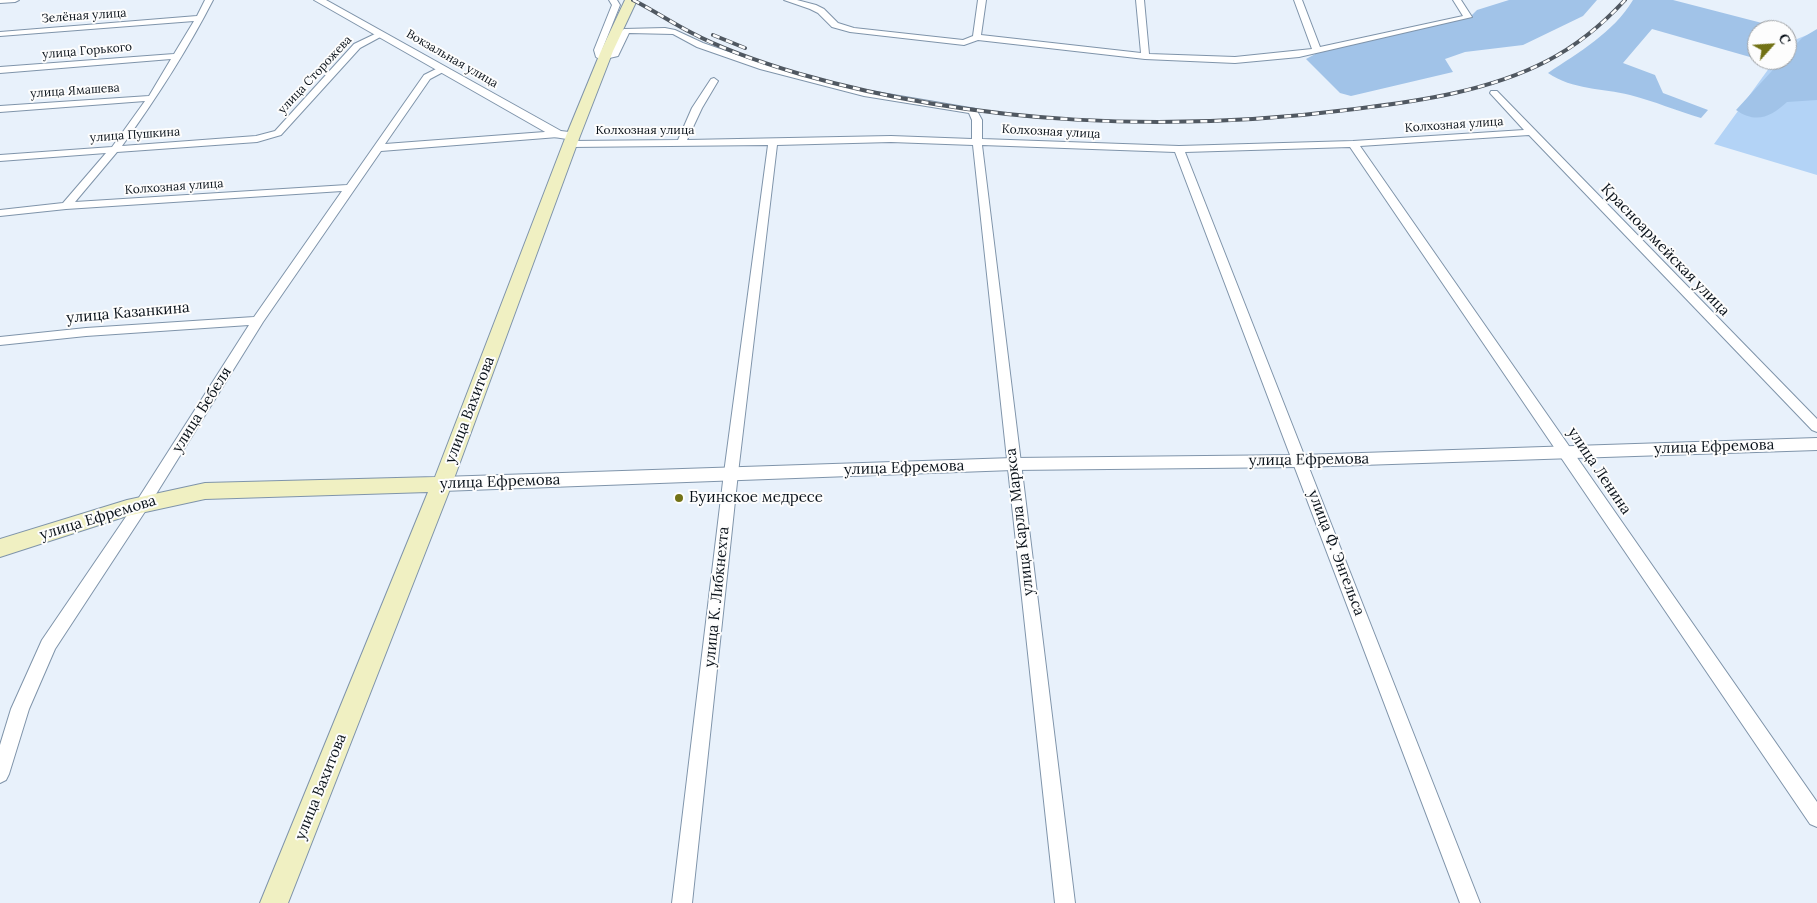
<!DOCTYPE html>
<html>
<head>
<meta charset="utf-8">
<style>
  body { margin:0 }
  #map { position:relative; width:1817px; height:903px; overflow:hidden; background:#e8f1fb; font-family:Lora,serif }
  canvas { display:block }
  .north { position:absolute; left:1747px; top:20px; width:50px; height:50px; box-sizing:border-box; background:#fdfdfd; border:1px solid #9c9fa2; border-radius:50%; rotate:64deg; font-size:14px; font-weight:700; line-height:20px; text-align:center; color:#0a121a }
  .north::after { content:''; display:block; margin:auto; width:18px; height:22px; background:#727216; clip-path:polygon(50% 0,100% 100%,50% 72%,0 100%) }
</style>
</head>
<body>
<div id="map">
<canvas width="1817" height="903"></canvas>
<div class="north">С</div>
</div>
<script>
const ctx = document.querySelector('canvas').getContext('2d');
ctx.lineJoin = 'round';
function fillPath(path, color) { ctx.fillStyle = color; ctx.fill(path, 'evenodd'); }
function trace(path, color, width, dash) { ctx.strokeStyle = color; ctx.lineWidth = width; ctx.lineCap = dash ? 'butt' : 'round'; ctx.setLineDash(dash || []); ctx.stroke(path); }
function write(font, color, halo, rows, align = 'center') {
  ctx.font = font + ' Lora,serif'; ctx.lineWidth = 4; ctx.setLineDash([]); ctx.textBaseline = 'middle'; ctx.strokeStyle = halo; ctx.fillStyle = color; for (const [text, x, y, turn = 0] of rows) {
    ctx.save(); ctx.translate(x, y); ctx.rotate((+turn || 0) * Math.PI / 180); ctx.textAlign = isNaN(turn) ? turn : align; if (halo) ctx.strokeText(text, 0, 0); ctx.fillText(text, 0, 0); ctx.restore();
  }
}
fillPath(new Path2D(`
  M1817,31V175L1714,144L1775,60H1787V43Z`), '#b3d3f6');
fillPath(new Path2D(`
  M1509,0H1597L1583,16L1523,45L1465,52L1445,59L1453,72L1351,96L1340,93L1306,59L1319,52L1469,18L1477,10Z
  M1633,0H1673L1789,30L1787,33V30H1757V59L1652,29L1623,63L1655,75L1663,93L1708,110L1701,118C1677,111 1654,101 1630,95C1602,88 1573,90 1548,73C1579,52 1613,33 1633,0Z
  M1817,29V100L1787,102C1771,117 1756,124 1736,110L1782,60H1787V54L1802,38Z`), '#a1c3e8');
const minor = new Path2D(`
  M0,0H19L15,2L0,3Z
  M205,0H213C187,51 155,100 122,146L256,136L275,131L354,44L377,33L384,35L360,48L281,135L257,142L117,152L75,202L347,185L424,75L442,66L446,69L445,71L430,79L385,144L558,131L563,134L558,137L381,151L263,322L148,507L55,649L29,709L9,774L6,780L0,783V745L11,709L42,640L138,499L249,325L86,336L0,345V337L86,328L254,317L342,191L66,209L0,216V210L63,203L106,153L0,161V155L112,147L145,101L0,112V106L149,96L171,59L0,73V67L174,54L194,21L0,36V32L197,16Z
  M609,0H617L620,5L602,50L605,55L611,52L619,33L624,29L665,28L675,30L703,43L766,65L829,82L864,90L976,109L982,120V139L1179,146L1353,141L1524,130L1490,93L1491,91H1497L1817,419V432L1812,430L1529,135L1360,146L1817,802V827L1810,824L1350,147L1185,152L1480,903H1460L1175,152L982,145L1075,903H1055L973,145L891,142L777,145L738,473L692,903H672L724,473L768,145L571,147L566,144L571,141L678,140L692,108L711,79L714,78L718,81L702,108L687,140L891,136L972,139V120L969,113L864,96L760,69L697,47L673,34L629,33L618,56L601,60L596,57L594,50L612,5Z
  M784,0H797L816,5L824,9L838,23L854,28L963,40L973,36L978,0H986L981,35L1141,53L1136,0H1144L1149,54L1235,57L1312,49L1294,0H1302L1320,47L1463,16L1453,0H1461L1472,17L1299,57L1235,63L1145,59L978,40L964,45L850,32L832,27L818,13L810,9Z`);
const tertiary = new Path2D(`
  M314,0H326L536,117L561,131L577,133L579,136L573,140L554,137Z
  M1817,438V450L1301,467L1013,470L442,491L436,489L433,484L436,479L442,477L1013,458L1301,455Z`);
const secondary = new Path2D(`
  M625,0H637L613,51L580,136L452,484L288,903H260L428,492L205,499L127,516L0,557V539L127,500L205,483L435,477L566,136L601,51Z`);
trace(minor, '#7f94aa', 2);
trace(tertiary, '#7f94aa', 2);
trace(secondary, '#7f94aa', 2);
fillPath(minor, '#fff');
fillPath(tertiary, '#fff');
fillPath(secondary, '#f0f0c2');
const rail = new Path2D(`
  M633,0C653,10 672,23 692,33C726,51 763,63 800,74C979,125 1171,133 1355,109C1420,101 1489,91 1547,61C1578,45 1602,25 1625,0
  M713,35L745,48`);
trace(rail, '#505861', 4);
trace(rail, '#fdfdfd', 2.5, [7]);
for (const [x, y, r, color] of [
  [679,498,5,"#727216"]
]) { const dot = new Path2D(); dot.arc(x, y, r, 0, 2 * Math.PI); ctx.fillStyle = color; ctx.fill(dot); trace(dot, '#fdfdfd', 2); }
write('12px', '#0a121a', '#fdfdfd', [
  ["Зелёная улица",84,16,-4],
  ["улица Горького",87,51,-5],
  ["Вокзальная улица",452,59,30],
  ["улица Сторожева",315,75,-47],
  ["улица Ямашева",75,91,-4],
  ["Колхозная улица",1454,125,-4],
  ["Колхозная улица",645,131],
  ["Колхозная улица",1051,132,3],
  ["улица Пушкина",135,135,-4],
  ["Колхозная улица",174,187,-4]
]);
write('15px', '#0a121a', '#fdfdfd', [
  ["Красноармейская улица",1665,250,46],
  ["улица Казанкина",128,313,-5],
  ["улица Бебеля",202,410,-58],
  ["улица Вахитова",470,410,-69],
  ["улица Ефремова",1714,447,-2],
  ["улица Ефремова",1309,460,-1],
  ["улица Ефремова",904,468,-2],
  ["улица Ленина",1599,471,56],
  ["улица Ефремова",500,482,-2],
  ["улица Ефремова",98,518,-17],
  ["улица Карла Маркса",1020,522,-97],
  ["улица Ф. Энгельса",1336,553,69],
  ["улица К. Либкнехта",717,597,-84],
  ["улица Вахитова",321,787,-68]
]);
write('15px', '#0a121a', '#fdfdfd', [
  ["Буинское медресе",689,498]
], 'left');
</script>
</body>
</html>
